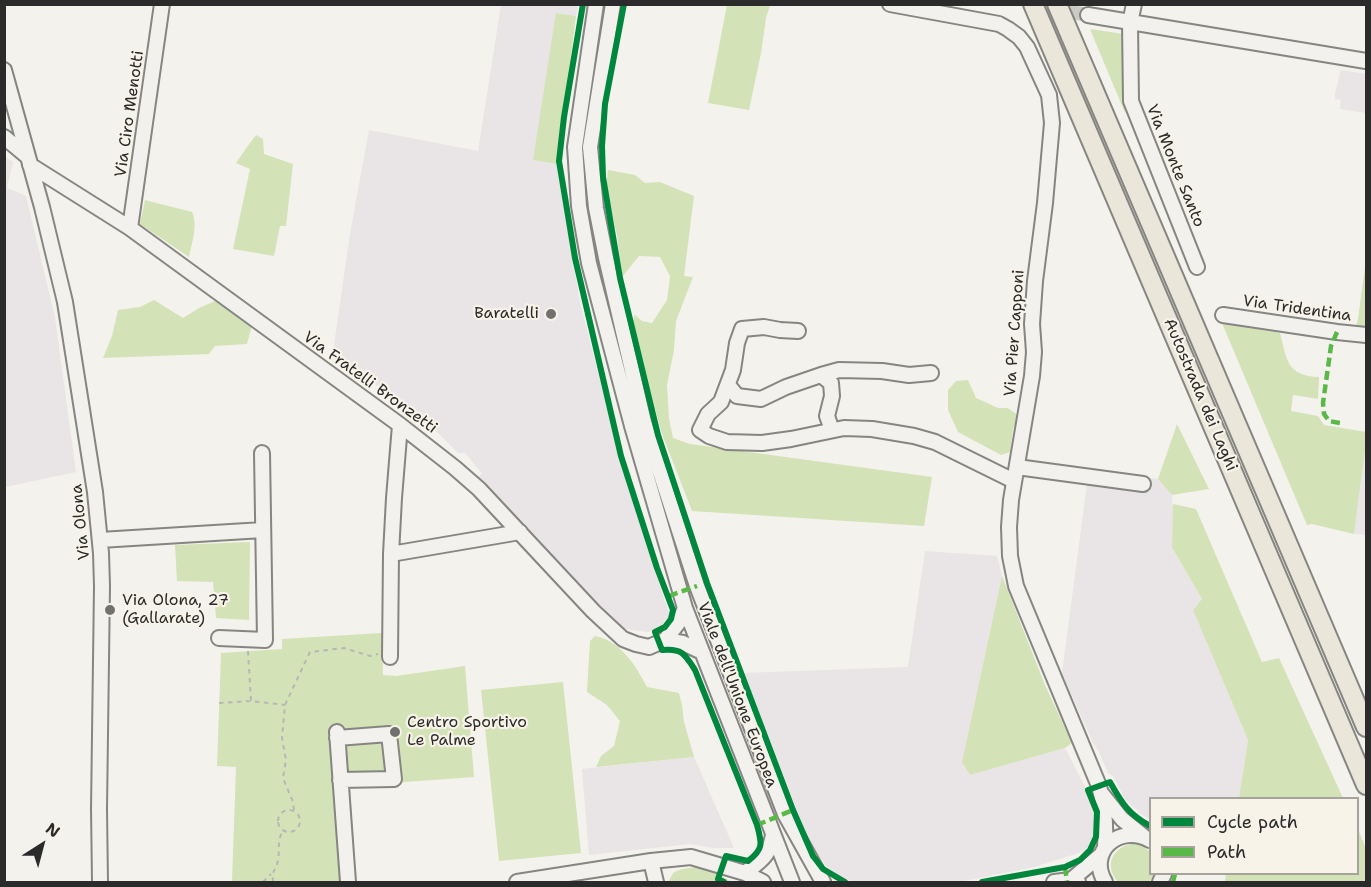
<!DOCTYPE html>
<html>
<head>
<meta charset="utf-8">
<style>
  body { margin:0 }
  #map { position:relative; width:1371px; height:887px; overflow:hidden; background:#f4f2ec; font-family:"Shantell Sans",sans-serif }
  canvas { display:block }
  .frame { position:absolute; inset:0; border:6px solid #2b2b2b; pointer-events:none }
  .legend { position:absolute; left:1149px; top:797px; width:210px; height:78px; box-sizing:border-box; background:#f7f3e8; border:2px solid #a5a39c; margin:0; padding:8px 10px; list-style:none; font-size:18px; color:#2b2b2b }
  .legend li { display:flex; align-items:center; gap:12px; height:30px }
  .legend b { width:30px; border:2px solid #a5a39c }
  .north { position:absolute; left:12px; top:815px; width:60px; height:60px; -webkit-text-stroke:4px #f7f3e8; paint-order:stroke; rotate:36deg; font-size:16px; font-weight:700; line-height:24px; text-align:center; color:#2b2b2b }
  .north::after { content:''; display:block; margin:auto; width:21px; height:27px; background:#2b2b2b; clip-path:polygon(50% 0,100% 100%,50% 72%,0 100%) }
</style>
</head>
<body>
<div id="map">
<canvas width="1371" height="887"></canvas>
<div class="frame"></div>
<ul class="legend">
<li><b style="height:8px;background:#00873e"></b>Cycle path</li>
<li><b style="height:8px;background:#58b947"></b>Path</li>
</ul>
<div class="north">N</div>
</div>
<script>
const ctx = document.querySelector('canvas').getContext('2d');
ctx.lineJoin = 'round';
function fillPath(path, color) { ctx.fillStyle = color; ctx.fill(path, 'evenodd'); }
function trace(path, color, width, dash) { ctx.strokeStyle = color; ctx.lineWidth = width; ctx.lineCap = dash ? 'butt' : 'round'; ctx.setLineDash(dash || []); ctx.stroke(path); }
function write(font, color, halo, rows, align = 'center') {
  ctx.font = font + ' "Shantell Sans",sans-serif'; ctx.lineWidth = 4.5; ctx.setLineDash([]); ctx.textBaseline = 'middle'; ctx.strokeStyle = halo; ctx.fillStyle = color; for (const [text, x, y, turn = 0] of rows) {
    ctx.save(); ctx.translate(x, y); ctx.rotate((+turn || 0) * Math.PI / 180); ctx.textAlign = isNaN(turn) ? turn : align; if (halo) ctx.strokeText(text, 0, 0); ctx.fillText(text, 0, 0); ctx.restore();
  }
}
fillPath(new Path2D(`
  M501,5H578L576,16L557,13L534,160L557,164L580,303L622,464L652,563L670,616L662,626L648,632L619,628L490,492L478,477L482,473L465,453H458L439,434L367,378L366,372L340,366L332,359L350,234L369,130L478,151Z
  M1341,70L1366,74V113L1340,109L1341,100L1335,99V94Z
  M4,156L13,162L7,188L26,196L55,318L76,472L5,487Z
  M1366,443V535L1354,534Z
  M1089,469L1158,479L1172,495L1173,511L1172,549L1202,599L1193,610L1248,740L1239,798H1150V819L1144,816L1126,801L1113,776L1108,773L1098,750L1093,743L1062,673Z
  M925,551L997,556L1002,576L962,762L970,775L1065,748L1088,793L1095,812L1097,833L1085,851L1034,867L959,882H853L843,878L826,866L809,841L744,673L908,667Z
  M694,757L734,848H714L690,844L589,855L582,769Z`), '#e9e4e5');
fillPath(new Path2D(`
  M727,5H770L766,18L761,53L749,110L708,103Z
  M556,13L576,16L557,164L533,160Z
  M1090,29L1124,34L1125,113Z
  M256,135L263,139L264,154L293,164L286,226H280L274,256L233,249L250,169L236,163L247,147Z
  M608,170L635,175L645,183L660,182L694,196L684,276L693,277L676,321L674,350L667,385L669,419L673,438L690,444L932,477L924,526L692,511L662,434L632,324L635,315L642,321L652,323L667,300L670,276L660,257L639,256L622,277L617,235L606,187Z
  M145,200L192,212C198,225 192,243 189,257L140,224Z
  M1365,267L1366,341H1352L1358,319Z
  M154,300L183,318L199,308L215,301L252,325L247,344L215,346L209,354L103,358L112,336L118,310L140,307Z
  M1222,323L1280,333C1287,359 1286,376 1319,377L1318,399L1293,395L1291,411L1318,416L1324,425L1366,432V443L1354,534L1312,524L1307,525Z
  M968,380L976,398L998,408H1008L1019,416L1013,429L1010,452L1001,455L958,432L948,410V390L956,381Z
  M1177,424L1209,489L1172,495L1158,479Z
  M1173,504L1196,509L1262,662L1279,658L1343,798H1239L1248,740L1193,610L1202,599L1172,548Z
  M250,542L249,620L216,618L213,582L177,581L175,545Z
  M1002,576L1045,685L1072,743L1065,748L970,775L962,762Z
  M382,633L383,675L396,676L465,666L474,777L350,786L356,882H232L236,767L217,766L221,653L282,649V639Z
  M595,636C621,641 636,666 647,687L679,693L682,705L684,722L694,757L596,767L601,756L614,746L620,721L607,705L587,692L590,641Z
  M563,682L581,853L499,861L481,690Z
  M1358,829L1366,849V882H1225L1226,874H1358Z
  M1135,843L1142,845L1150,852V874H1155L1149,882H1118C1103,865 1113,846 1135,843Z
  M697,867L719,875L732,882H668L674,872L682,869Z`), '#d4e2b7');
trace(new Path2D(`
  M1028,5L1088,15`), '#cccac5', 14, [14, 7]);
const minor = new Path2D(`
  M596,4L575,147L579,206L589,263L632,426L685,608L792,882
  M613,4L590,147L596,208L606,258L644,422L697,586L785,814L823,882
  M890,4L999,24L1008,29L1019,37L1027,47L1049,95L1052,123L1045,203L1035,281L1032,324L1034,352L1032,376L1011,500L1009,527L1010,556L1016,586L1099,786C1105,806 1106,827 1105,848
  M1134,4L1130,23L1131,101L1197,267
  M1088,15L1366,61
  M4,70L42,207L65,302L95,492L101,553L102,586L99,809L100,882
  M4,137L27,156
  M30,165L130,228L400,425L455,468L479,489L593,611L623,639L636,644L649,647L665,640L683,643L702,652
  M130,228L162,4
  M1223,315L1337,332L1366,335
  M798,331L780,330L764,327L742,329L737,343L733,370L721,402L708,414L700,430L709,436L727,442L762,443L791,439L844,428L872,429L914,436L935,442L1014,481
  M821,375L839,370L882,371L909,375L931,373
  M728,385L737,396L761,399L786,387L821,375L831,383L832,396L827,416L832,430
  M1017,467L1143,484
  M100,540L263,530
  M391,554L520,532
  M219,638L265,640L262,453
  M665,640L679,622L685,608
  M390,657L391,554L394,498L400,425
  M337,732L348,882
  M337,738L389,734L394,779L340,780
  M1102,794L1122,819L1143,836
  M651,861L656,882
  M745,873C761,860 769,857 773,835
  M1071,880L1102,854
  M517,882L651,861L691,857L745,873L763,882
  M1054,882L1071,880L1078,882
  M1105,882C1087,852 1119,823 1150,840
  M1160,882L1164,874`);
const highway = new Path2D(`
  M1033,4L1366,785
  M1057,4L1366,727`);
trace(minor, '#858582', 18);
trace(highway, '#858582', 22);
trace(new Path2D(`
  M248,651L251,701
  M219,703L251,701L285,705
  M278 821a11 11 0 1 1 22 0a11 11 0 1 1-22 0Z
  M294,810L293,802L283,778L286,760L282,738L285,705L310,652L344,648L370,656L378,654
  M263,882L271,874
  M273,882C272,869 274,874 277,864C281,853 276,841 283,831`), '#b8b7b5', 2, [4.5, 4.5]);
trace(minor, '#f2f1ed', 14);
trace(highway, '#ebe6da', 18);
trace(new Path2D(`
  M1337,332L1331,346L1323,403L1324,414L1329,421L1340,423
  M669,596L697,586
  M757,825L793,810
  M1065,867L1067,882
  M1173,882L1175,874`), '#58b947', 4.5, [9, 4.5]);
trace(new Path2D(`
  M583,4L564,117L559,161L575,258L621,456L657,568L673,610L671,619L665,627L655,632L662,650C682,648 685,654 695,670L757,825C762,843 764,849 748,861L726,856L718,879L724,882
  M624,4L605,104L602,146L603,177L620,278L658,435L707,583L793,810L813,856L823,869L845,882
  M982,882L1065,867L1080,860L1090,850L1096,837L1097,812L1088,790L1110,782C1122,803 1128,814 1150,826`), '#00873e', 6);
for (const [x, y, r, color] of [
  [551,314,6,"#71716f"],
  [110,610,6,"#71716f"],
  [395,732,6,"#71716f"]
]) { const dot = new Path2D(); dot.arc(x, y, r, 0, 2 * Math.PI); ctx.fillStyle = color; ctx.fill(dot); trace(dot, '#f7f3e8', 2); }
write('16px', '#2b2b2b', '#f7f3e8', [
  ["Via Ciro Menotti",130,114,-82],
  ["Via Monte Santo",1175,166,68],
  ["Via Tridentina",1297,309,8],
  ["Via Pier Capponi",1015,333,-86],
  ["Via Fratelli Bronzetti",370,383,36],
  ["Autostrada dei Laghi",1200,395,67],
  ["Via Olona",81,522,-96],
  ["Viale dell'Unione Europea",737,695,69]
]);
write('16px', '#2b2b2b', '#f7f3e8', [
  ["Baratelli",539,314,"right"],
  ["Via Olona, 27",122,601],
  ["(Gallarate)",122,619],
  ["Centro Sportivo",407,723],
  ["Le Palme",407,741]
], 'left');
</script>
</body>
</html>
